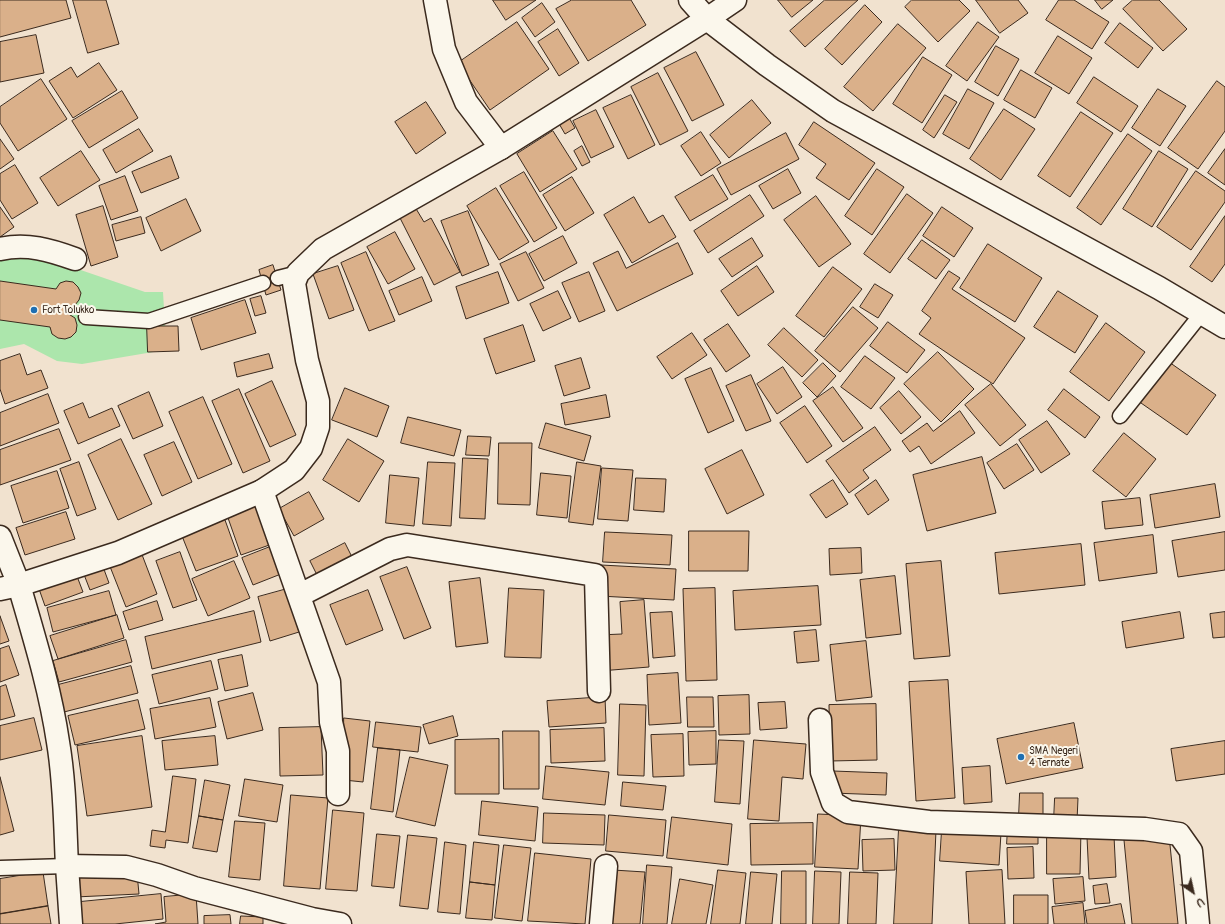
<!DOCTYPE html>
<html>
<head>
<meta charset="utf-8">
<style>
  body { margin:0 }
  #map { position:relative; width:1225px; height:924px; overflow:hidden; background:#f1e2cf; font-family:Pangolin,sans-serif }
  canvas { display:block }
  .north { position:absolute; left:1173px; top:872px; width:40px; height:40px; -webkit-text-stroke:3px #fbf7ec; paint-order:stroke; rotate:146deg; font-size:11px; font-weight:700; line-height:16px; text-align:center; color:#3b2a1e }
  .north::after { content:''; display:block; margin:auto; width:14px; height:18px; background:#3b2a1e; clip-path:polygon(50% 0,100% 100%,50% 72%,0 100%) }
</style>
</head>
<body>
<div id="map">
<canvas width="1225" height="924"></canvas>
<div class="north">U</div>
</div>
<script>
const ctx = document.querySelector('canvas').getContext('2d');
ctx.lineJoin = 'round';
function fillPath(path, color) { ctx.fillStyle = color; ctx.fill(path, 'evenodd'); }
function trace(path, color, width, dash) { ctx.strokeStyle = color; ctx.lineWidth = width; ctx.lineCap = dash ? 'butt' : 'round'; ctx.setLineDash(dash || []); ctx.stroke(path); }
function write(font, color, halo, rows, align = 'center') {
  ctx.font = font + ' Pangolin,sans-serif'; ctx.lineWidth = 4; ctx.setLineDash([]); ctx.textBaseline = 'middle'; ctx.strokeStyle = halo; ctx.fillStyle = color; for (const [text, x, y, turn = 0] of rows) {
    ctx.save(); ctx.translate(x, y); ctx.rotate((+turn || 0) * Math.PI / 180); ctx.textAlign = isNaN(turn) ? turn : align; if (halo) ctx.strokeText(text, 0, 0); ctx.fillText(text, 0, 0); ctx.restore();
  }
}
fillPath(new Path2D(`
  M18,256L66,265L145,292H163L165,326L147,327L153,352L82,364L57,361L24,344L0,349V259Z`), '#ace6ac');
const building = new Path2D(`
  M0,0H66L71,18L0,37Z
  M73,0H106L119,44L88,53Z
  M493,0H536L506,20Z
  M572,0H631L646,25L588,61L556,9Z
  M778,0H813L792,17Z
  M825,0H858L805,47L790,31Z
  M912,0H959L970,11L938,42L905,7Z
  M976,0H1018L1028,13L1000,33Z
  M1059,0H1074L1109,22L1092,49L1046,20Z
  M1095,0H1113L1102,9Z
  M1133,0H1159L1187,29L1163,51L1123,9Z
  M542,3L555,22L535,37L522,18Z
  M865,5L882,22L842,65L825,49Z
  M517,22L549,69L490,110L458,63Z
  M978,22L999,37L967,81L946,66Z
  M1120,23L1153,48L1138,68L1105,43Z
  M898,24L926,48L873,111L844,87Z
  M558,29L579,63L559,76L538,42Z
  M36,35L44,73L0,82V42Z
  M1058,36L1092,58L1069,94L1035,73Z
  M996,46L1019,59L998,96L975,82Z
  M696,52L724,105L692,121L664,68Z
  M923,57L952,75L922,123L893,104Z
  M99,63L117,90L73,118L49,81L71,67L77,77Z
  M1021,70L1052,88L1035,118L1004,100Z
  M658,73L688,131L660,145L631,87Z
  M1094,77L1138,106L1121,132L1077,103Z
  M41,79L67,119L18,151L0,123V107Z
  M1217,81L1225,87V131L1198,169L1168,148Z
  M968,89L994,103L969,149L943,134Z
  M1158,89L1186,106L1160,146L1132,128Z
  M122,91L138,118L89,148L72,121Z
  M631,95L655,145L628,159L603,108Z
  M945,95L957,102L934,138L923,130Z
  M752,100L771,123L729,158L710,135Z
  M426,102L446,133L416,154L395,122Z
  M564,109L575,128L565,134L554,115Z
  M1004,109L1035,129L1001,180L970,159Z
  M596,110L614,147L591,158L573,121Z
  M1081,112L1113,133L1070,197L1038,176Z
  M814,122L875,163L849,200L816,178L826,164L799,145Z
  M139,129L153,151L116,173L103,150Z
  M553,131L577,169L540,192L517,154Z
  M701,132L721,163L701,176L681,146Z
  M786,133L799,159L731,195L717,169Z
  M1128,134L1152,151L1101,225L1077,208Z
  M0,139L14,159L0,169Z
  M582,146L590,162L582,166L574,151Z
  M1225,149V185L1208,173Z
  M81,151L100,180L58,206L40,178Z
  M1159,151L1188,169L1152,227L1123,209Z
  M171,156L179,178L141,193L132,172Z
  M15,165L38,203L12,219L0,200V174Z
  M788,169L801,193L773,209L759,186Z
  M877,169L904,187L872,235L845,216Z
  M1196,171L1225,191V202L1191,250L1157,227Z
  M524,172L557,228L534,242L500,186Z
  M713,175L728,199L690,221L675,197Z
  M125,176L138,211L111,220L99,186Z
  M572,177L594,213L565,231L543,195Z
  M496,188L529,242L499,260L467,206Z
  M907,194L933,213L890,273L864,254Z
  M750,195L764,216L708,253L694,231Z
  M816,196L851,244L819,267L784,220Z
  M634,197L649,223L663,215L676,237L632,263L604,215Z
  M186,199L201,231L161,251L146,218Z
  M103,206L118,257L91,266L76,215Z
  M0,207L14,227L0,237Z
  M415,207L424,222L431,218L460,272L434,285L399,216Z
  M942,207L973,228L954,257L923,236Z
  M468,211L489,265L462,276L441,221Z
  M1225,216V264L1212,282L1190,267Z
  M141,217L145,233L116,241L112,225Z
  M395,232L415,269L388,284L367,247Z
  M563,236L577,263L544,281L529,254Z
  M752,238L763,256L732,277L719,259Z
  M922,240L950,260L936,279L908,259Z
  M678,243L693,274L617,311L593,263L618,251L626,268Z
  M988,244L1042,278L1015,322L960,288Z
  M366,252L395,321L369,331L341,263Z
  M526,252L544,288L518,301L500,264Z
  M273,265L281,290L266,295L259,270Z
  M338,266L354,310L329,319L313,274Z
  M757,266L774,292L738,316L721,291Z
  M833,267L862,289L824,337L796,316Z
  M949,271L960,278L952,289L1025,338L993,384L919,334L931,318L922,311Z
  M498,272L509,303L466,319L456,287Z
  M589,272L605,311L579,322L562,283Z
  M422,277L432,301L399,315L389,291Z
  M0,281L56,289L60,283L66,281L73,282L78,287L81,293L79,300L75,305L69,307L67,313L75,318L77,325L76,332L71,337L65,339L58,338L52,334L50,327L0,320Z
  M875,284L893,295L878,318L860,307Z
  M558,291L571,318L543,331L530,304Z
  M1058,291L1098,316L1075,353L1034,327Z
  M261,296L266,313L255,316L250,299Z
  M245,300L256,333L201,350L191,318Z
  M853,307L878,328L840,372L815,351Z
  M888,322L925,350L907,373L870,346Z
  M1106,323L1145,352L1109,401L1070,372Z
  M728,324L750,356L726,372L704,340Z
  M523,325L535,361L496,374L484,339Z
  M147,326H178L179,351L148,352Z
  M784,328L818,360L802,377L768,345Z
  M692,333L707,355L672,379L657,357Z
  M938,352L974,389L941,422L904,384Z
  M20,354L27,375L41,370L48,388L5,404L0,389V361Z
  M269,354L273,368L237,377L234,363Z
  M865,356L895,378L871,409L841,387Z
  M581,358L590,388L564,396L555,366Z
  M1169,362L1216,395L1187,435L1141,403Z
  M823,363L836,376L817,397L803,383Z
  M783,367L802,397L777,414L757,384Z
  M711,368L734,421L708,433L685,379Z
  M751,375L771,421L746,431L726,386Z
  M272,381L296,435L270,447L245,394Z
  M991,384L1026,425L1000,446L965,405Z
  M833,387L863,428L843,442L813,401Z
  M345,388L389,406L377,437L332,420Z
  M239,389L270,461L243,473L212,401Z
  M1064,389L1100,417L1085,438L1048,410Z
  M899,391L921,417L901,434L880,408Z
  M149,392L163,426L133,439L118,406Z
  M48,394L59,423L0,446V413Z
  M606,395L610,417L565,425L561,404Z
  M203,397L232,464L198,479L169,412Z
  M83,403L89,418L112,408L120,426L78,444L64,411Z
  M805,406L832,446L807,463L780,423Z
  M960,411L975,433L931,464L919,446L910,452L902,441L927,423L933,431Z
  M408,417L461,430L454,456L401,443Z
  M1047,421L1070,454L1041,473L1019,440Z
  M546,423L591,436L584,461L539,448Z
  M875,427L891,450L863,470L869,478L849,493L826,461Z
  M59,429L71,460L0,485V450Z
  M1124,433L1156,459L1126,497L1093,471Z
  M468,436L491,437L489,456L466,455Z
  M121,439L152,504L118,520L88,455Z
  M348,439L384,461L359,502L323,480Z
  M174,442L192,482L162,496L144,455Z
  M499,443H532L530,505L498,504Z
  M1017,444L1034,470L1004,489L987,463Z
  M742,450L764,495L727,514L705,469Z
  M982,457L996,513L927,531L913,475Z
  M463,458L488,459L485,519L460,518Z
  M79,462L96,509L77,516L60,469Z
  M428,462L455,463L451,526L423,524Z
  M577,462L601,466L593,525L569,522Z
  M602,468L633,470L628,521L598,519Z
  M57,471L69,508L23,523L11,486Z
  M541,473L571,476L567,518L537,515Z
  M390,475L419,478L414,526L386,523Z
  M636,478L666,479L664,512L634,510Z
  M833,480L848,504L826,518L810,495Z
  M876,480L889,500L868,515L855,495Z
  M1215,484L1220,517L1155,528L1150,495Z
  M309,492L324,519L294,536L279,509Z
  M1140,498L1143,525L1105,529L1102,502Z
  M262,504L275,543L241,555L227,515Z
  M66,512L75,539L25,555L16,528Z
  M225,520L238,556L196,571L182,536Z
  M689,531H749L748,571H689Z
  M605,532L672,535L670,565L603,562Z
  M1225,532V570L1178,577L1172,541Z
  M1153,535L1157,573L1099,581L1094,543Z
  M345,543L353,559L318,577L310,561Z
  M1081,544L1085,585L999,594L995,553Z
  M275,545L286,572L253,585L242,558Z
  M861,548L862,573L830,575L829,549Z
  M141,552L157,594L126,607L109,564Z
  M180,552L197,600L173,608L156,561Z
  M234,561L250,598L208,616L192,579Z
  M941,561L950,656L914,659L906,564Z
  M102,564L109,583L90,590L83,572Z
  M601,565L676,569L674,600L599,596Z
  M407,567L431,628L404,639L380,577Z
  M75,571L83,592L45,606L38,586Z
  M895,576L901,634L866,638L860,580Z
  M480,578L488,643L456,647L449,582Z
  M818,586L821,625L735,630L733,591Z
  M509,588L544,590L541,658L505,657Z
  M715,588L717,680L686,681L683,589Z
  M287,589L299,632L270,641L258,597Z
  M368,590L383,630L346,645L330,605Z
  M109,591L116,615L53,632L47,608Z
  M644,600L649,667L600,671L598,635L622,634L620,602Z
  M157,601L163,620L129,630L123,612Z
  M254,611L261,642L152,669L145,637Z
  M672,612L675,656L653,658L650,613Z
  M1180,612L1184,638L1126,648L1122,622Z
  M1225,612V637L1213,638L1210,614Z
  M117,615L124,638L58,659L50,636Z
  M0,616L9,641L0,644Z
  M816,630L819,661L797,663L794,632Z
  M126,640L132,662L59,682L53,661Z
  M866,641L872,697L836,701L830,645Z
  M9,646L19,675L0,682V649Z
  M242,655L248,686L225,691L218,660Z
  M211,661L218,689L159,704L152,675Z
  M131,666L138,693L64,712L58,685Z
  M678,673L681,723L649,725L647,675Z
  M948,680L955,798L916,801L909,682Z
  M6,685L15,716L0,720V687Z
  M253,693L263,730L227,739L218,702Z
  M749,695L750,734L719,735L718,696Z
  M605,697L606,723L549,727L547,701Z
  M687,697H713L714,727H688Z
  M210,698L216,727L155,739L150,709Z
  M138,700L145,729L75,745L68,716Z
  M785,702L787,728L760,730L758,703Z
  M620,704L646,705L644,776L618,775Z
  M876,704L877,760L830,761L829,705Z
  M453,716L458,736L429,744L423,725Z
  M34,718L42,750L0,760V726Z
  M344,718L370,721L363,782L344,780Z
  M376,722L421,727L418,752L373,747Z
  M1074,723L1083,768L1006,784L997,739Z
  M321,727L323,775L280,776L279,728Z
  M604,728L605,761L551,763L550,730Z
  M503,731H539V789H504Z
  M716,731V764L689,765L688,732Z
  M683,734L684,776L653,777L651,735Z
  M142,736L152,807L87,816L77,746Z
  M215,736L218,765L165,770L162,741Z
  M499,739V794H455V740Z
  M719,740L744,741L740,804L715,802Z
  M754,740L806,744L803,779L782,777L779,821L748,819Z
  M1225,741V774L1176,781L1171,749Z
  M378,748L400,750L393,812L371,809Z
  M410,757L448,765L435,826L396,817Z
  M546,766L609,772L605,805L543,799Z
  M990,766L992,802L964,804L962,768Z
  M833,771L887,773L886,795L832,793Z
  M173,776L196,779L188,843L166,840L165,848L150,846L152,830L165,832Z
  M0,777L14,831L0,835Z
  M245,779L283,785L277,822L239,816Z
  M205,780L230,785L223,820L199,816Z
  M623,782L666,786L663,810L621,806Z
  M1020,793H1043V816H1019Z
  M291,795L328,798L320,889L284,886Z
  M1055,798H1078L1077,821L1054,820Z
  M482,801L538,807L535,841L479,835Z
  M333,810L364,813L357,891L326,889Z
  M544,813L605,815L604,845L543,843Z
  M818,814L861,816L858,869L815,867Z
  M609,815L666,820L663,856L606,851Z
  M199,816L223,820L217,852L193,848Z
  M672,817L732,824L728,865L667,858Z
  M235,821L265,823L260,880L229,877Z
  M813,823V864L751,865L750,824Z
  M899,828L936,830L932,924H894Z
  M1008,828L1038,829V844H1007Z
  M1047,829H1081L1080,874H1047Z
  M942,830L1001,833L999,865L940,861Z
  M377,834L400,836L394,888L372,886Z
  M408,835L437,838L428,909L400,906Z
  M1169,835L1178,924H1132L1124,840Z
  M1114,836L1116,877L1089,879L1087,837Z
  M894,839L895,870L863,871L862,840Z
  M445,842L466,845L460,914L438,912Z
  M474,842L499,845L495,885L470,882Z
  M504,845L531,848L522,921L495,918Z
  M1033,847L1034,878L1008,879L1007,848Z
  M535,853L591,859L585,924L528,921Z
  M647,865L672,867L667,924H643Z
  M613,870L645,872L640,924H608Z
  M718,870L746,873L740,924H711Z
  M1002,870L1005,924H969L966,872Z
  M782,871H806V924H781Z
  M815,871L841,872L839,924H813Z
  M43,872L48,906L0,914V879Z
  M751,872L777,874L772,924H746Z
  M850,872L878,873L876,924H848Z
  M137,873L139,894L75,897L74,877Z
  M1083,877L1085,901L1055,904L1053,879Z
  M680,879L713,885L706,924H672Z
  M470,882L495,885L492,920L466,918Z
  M1107,884L1110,903L1095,904L1093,886Z
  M161,894L163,919L115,924H82L80,902Z
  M196,894L198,924H155L166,922L164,897Z
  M1014,895H1048V924H1014Z
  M1083,903L1085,924H1054L1052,907Z
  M1121,904L1125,924H1087L1085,911Z
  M48,906L51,924H0V914Z
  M230,915L231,924H204V916Z
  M241,916L263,917V924H240Z`);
fillPath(building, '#dab08a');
trace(building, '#3b2a1e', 1);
const lane = new Path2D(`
  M278,278L298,273
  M86,317L149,321L263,283
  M1120,416L1202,313
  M0,868L67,866`);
const street = new Path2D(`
  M435,0L444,49L466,102L501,148
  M707,19L735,0
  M0,249C27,243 50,250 75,259
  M262,491L329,682L331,722L338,751V794
  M0,537L19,585L0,589
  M300,595L390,549L407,545L595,575L596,577L599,691
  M820,720L822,772L833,803L848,812L929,822L1145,829L1179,834L1191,851L1198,924
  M601,924L606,866`);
const secondary = new Path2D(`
  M67,866C65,825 65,783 58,742C50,688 34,637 19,585L118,553L262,491L294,470L311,448L318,427V401L307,360L294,283L298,273L323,249L501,148L707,19`);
const highway = new Path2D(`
  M690,0L707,19L767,65L833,111L1159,288L1225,327
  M71,924L67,866L126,867L157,875L194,888L312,919L340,924`);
trace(lane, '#3b2a1e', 17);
trace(street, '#3b2a1e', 25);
trace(secondary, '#3b2a1e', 25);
trace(highway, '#3b2a1e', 25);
trace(lane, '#fbf7ec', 14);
trace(street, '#fbf7ec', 22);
trace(secondary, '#fbf7ec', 22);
trace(highway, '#fbf7ec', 22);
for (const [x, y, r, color] of [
  [34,310,4,"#1f6fb2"],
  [1021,757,4,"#1f6fb2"]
]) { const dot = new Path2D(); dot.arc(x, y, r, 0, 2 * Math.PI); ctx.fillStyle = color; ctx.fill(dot); trace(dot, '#fbf7ec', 1.5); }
write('10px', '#3b2a1e', '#fbf7ec', [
  ["Fort Tolukko",42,310],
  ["SMA Negeri",1029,751],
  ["4 Ternate",1029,763]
], 'left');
</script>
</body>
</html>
